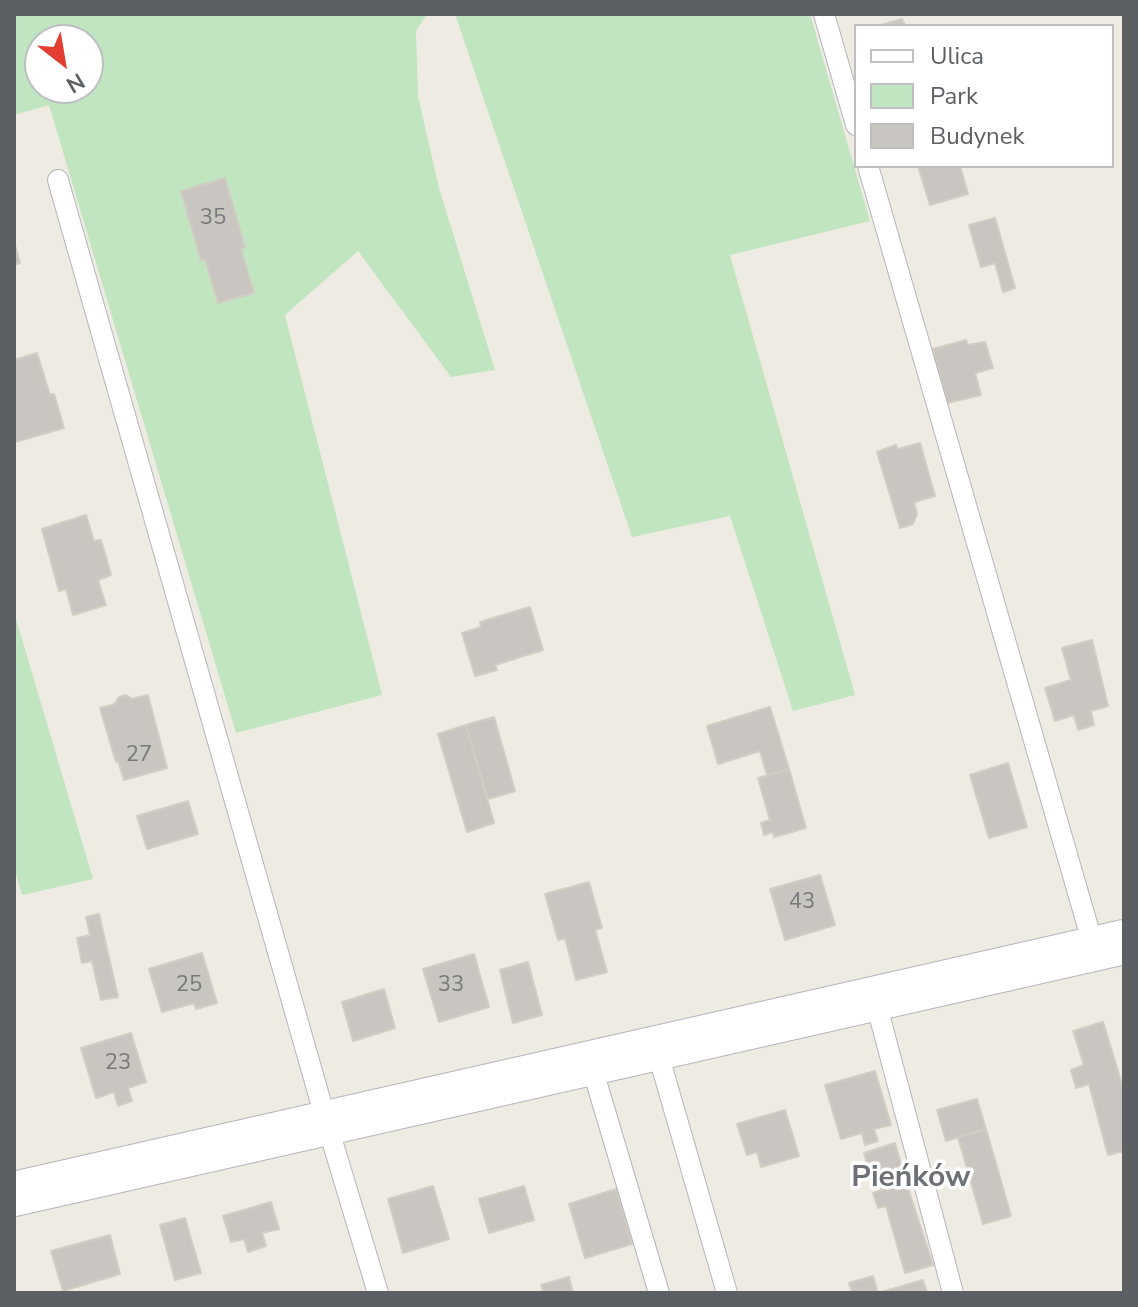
<!DOCTYPE html>
<html>
<head>
<meta charset="utf-8">
<style>
  body { margin:0 }
  #map { position:relative; width:1138px; height:1307px; overflow:hidden; background:#eeebe3; font-family:"Nunito Sans",sans-serif }
  canvas { display:block }
  .frame { position:absolute; inset:0; border:16px solid #5c5f64; pointer-events:none }
  .legend { position:absolute; left:854px; top:24px; width:260px; height:144px; box-sizing:border-box; background:#fff; border:2px solid #bebfc1; margin:0; padding:10px 14px; list-style:none; font-size:24px; color:#5c5f64 }
  .legend li { display:flex; align-items:center; gap:16px; height:40px }
  .legend b { width:40px; border:2px solid #bebfc1 }
  .north { position:absolute; left:24px; top:24px; width:80px; height:80px; box-sizing:border-box; background:#fff; border:2px solid #bebfc1; border-radius:50%; rotate:149deg; font-size:22px; font-weight:700; line-height:32px; text-align:center; color:#5c5f64 }
  .north::after { content:''; display:block; margin:auto; width:28px; height:36px; background:#e43e33; clip-path:polygon(50% 0,100% 100%,50% 72%,0 100%) }
</style>
</head>
<body>
<div id="map">
<canvas width="1138" height="1307"></canvas>
<div class="frame"></div>
<ul class="legend">
<li><b style="height:10px;background:#fff"></b>Ulica</li>
<li><b style="height:22px;background:#c1e5c0"></b>Park</li>
<li><b style="height:22px;background:#c9c6c1"></b>Budynek</li>
</ul>
<div class="north">N</div>
</div>
<script>
const ctx = document.querySelector('canvas').getContext('2d');
ctx.lineJoin = 'round';
function fillPath(path, color) { ctx.fillStyle = color; ctx.fill(path, 'evenodd'); }
function trace(path, color, width, dash) { ctx.strokeStyle = color; ctx.lineWidth = width; ctx.lineCap = dash ? 'butt' : 'round'; ctx.setLineDash(dash || []); ctx.stroke(path); }
function write(font, color, halo, rows, align = 'center') {
  ctx.font = font + ' "Nunito Sans",sans-serif'; ctx.lineWidth = 7; ctx.setLineDash([]); ctx.textBaseline = 'middle'; ctx.strokeStyle = halo; ctx.fillStyle = color; for (const [text, x, y, turn = 0] of rows) {
    ctx.save(); ctx.translate(x, y); ctx.rotate((+turn || 0) * Math.PI / 180); ctx.textAlign = isNaN(turn) ? turn : align; if (halo) ctx.strokeText(text, 0, 0); ctx.fillText(text, 0, 0); ctx.restore();
  }
}
fillPath(new Path2D(`
  M14,14H427L416,31L418,96L439,188L495,370L451,377L358,251L285,315L382,695L236,733L49,105L14,115ZM40,40H88V88H40Z
  M455,14H810L870,221L730,255L855,695L793,711L730,516L632,537Z
  M14,612L93,879L22,895L14,867Z`), '#c1e5c0');
const building = new Path2D(`
  M902,19L905,26H877Z
  M918,166H960L968,194L930,205Z
  M225,178L245,247L241,249L254,293L218,303L205,259L201,261L181,191Z
  M995,218L1015,288L1003,292L995,263L981,267L969,225Z
  M14,242L20,263L14,265Z
  M966,340L968,345L985,342L993,368L975,373L981,395L947,403L933,349Z
  M37,353L50,395L54,394L64,428L15,442L14,360Z
  M920,443L935,496L914,502L917,514L913,524L900,528L877,452L896,445L898,449Z
  M86,515L94,541L101,540L111,575L98,580L106,605L73,615L66,589L59,591L42,529Z
  M530,607L543,650L495,665L497,670L475,676L462,633L481,627L480,622Z
  M1092,640L1108,706L1091,711L1094,725L1078,730L1074,715L1055,721L1045,688L1071,680L1062,648Z
  M126,695L132,699L148,695L167,768L124,780L118,761L116,762L100,708L115,704L119,697Z
  M770,707L789,769L767,775L760,751L718,764L707,726Z
  M494,717L515,791L488,799L466,725Z
  M466,725L494,823L467,832L438,734Z
  M1008,763L1027,827L989,838L970,775Z
  M789,769L806,828L774,837L773,832L764,835L761,823L770,820L758,778Z
  M188,801L198,834L147,849L137,816Z
  M820,875L835,925L785,940L770,889Z
  M589,882L602,928L595,930L607,972L576,980L565,938L558,940L545,894Z
  M99,914L118,997L101,1000L92,961L82,963L77,938L90,935L86,917Z
  M202,953L217,1003L196,1009L194,1003L162,1012L149,969Z
  M474,954L489,1007L439,1022L423,969Z
  M528,962L542,1015L513,1023L500,970Z
  M384,989L395,1028L353,1041L342,1002Z
  M1103,1022L1124,1091V1151L1108,1155L1089,1084L1076,1088L1071,1070L1084,1065L1073,1031Z
  M131,1033L146,1082L128,1088L132,1101L118,1106L114,1092L96,1098L81,1048Z
  M875,1071L891,1125L874,1129L878,1141L865,1145L862,1133L841,1139L825,1085Z
  M977,1099L986,1129L946,1141L937,1110Z
  M785,1110L799,1156L761,1167L757,1152L747,1155L737,1124Z
  M986,1129L1011,1216L983,1224L958,1137Z
  M895,1143L906,1182L881,1190L877,1176L871,1178L864,1153Z
  M906,1182L933,1265L905,1273L886,1206L878,1208L873,1193Z
  M433,1186L449,1239L403,1253L388,1199Z
  M524,1186L534,1220L489,1233L479,1199Z
  M616,1189L632,1244L585,1258L569,1204Z
  M271,1202L279,1229L262,1233L266,1246L248,1252L244,1239L231,1242L223,1216Z
  M185,1218L201,1273L175,1280L160,1225Z
  M110,1235L120,1274L63,1291L51,1251Z
  M873,1276L878,1293L923,1280L927,1293H852L849,1283Z
  M569,1277L573,1293H544L541,1285Z`);
fillPath(building, '#c9c6c1');
trace(building, '#d2cdc2', 2);
const service = new Path2D(`
  M824,14L856,125
  M868,166L1094,948
  M58,180L327,1124L378,1293
  M875,999L953,1293
  M657,1050L727,1293
  M591,1064L659,1293`);
const tertiary = new Path2D(`
  M14,1194L1124,942`);
trace(service, '#b4b6ba', 22);
trace(tertiary, '#b4b6ba', 46);
trace(service, '#fff', 20);
trace(tertiary, '#fff', 44);
write('22px', '#77797b', null, [
  ["35",213,219],
  ["27",139,756],
  ["43",802,903],
  ["25",189,986],
  ["33",451,986],
  ["23",118,1064]
]);
write('bold 30px', '#6d7176', '#fff', [
  ["Pieńków",911,1179]
]);
</script>
</body>
</html>
